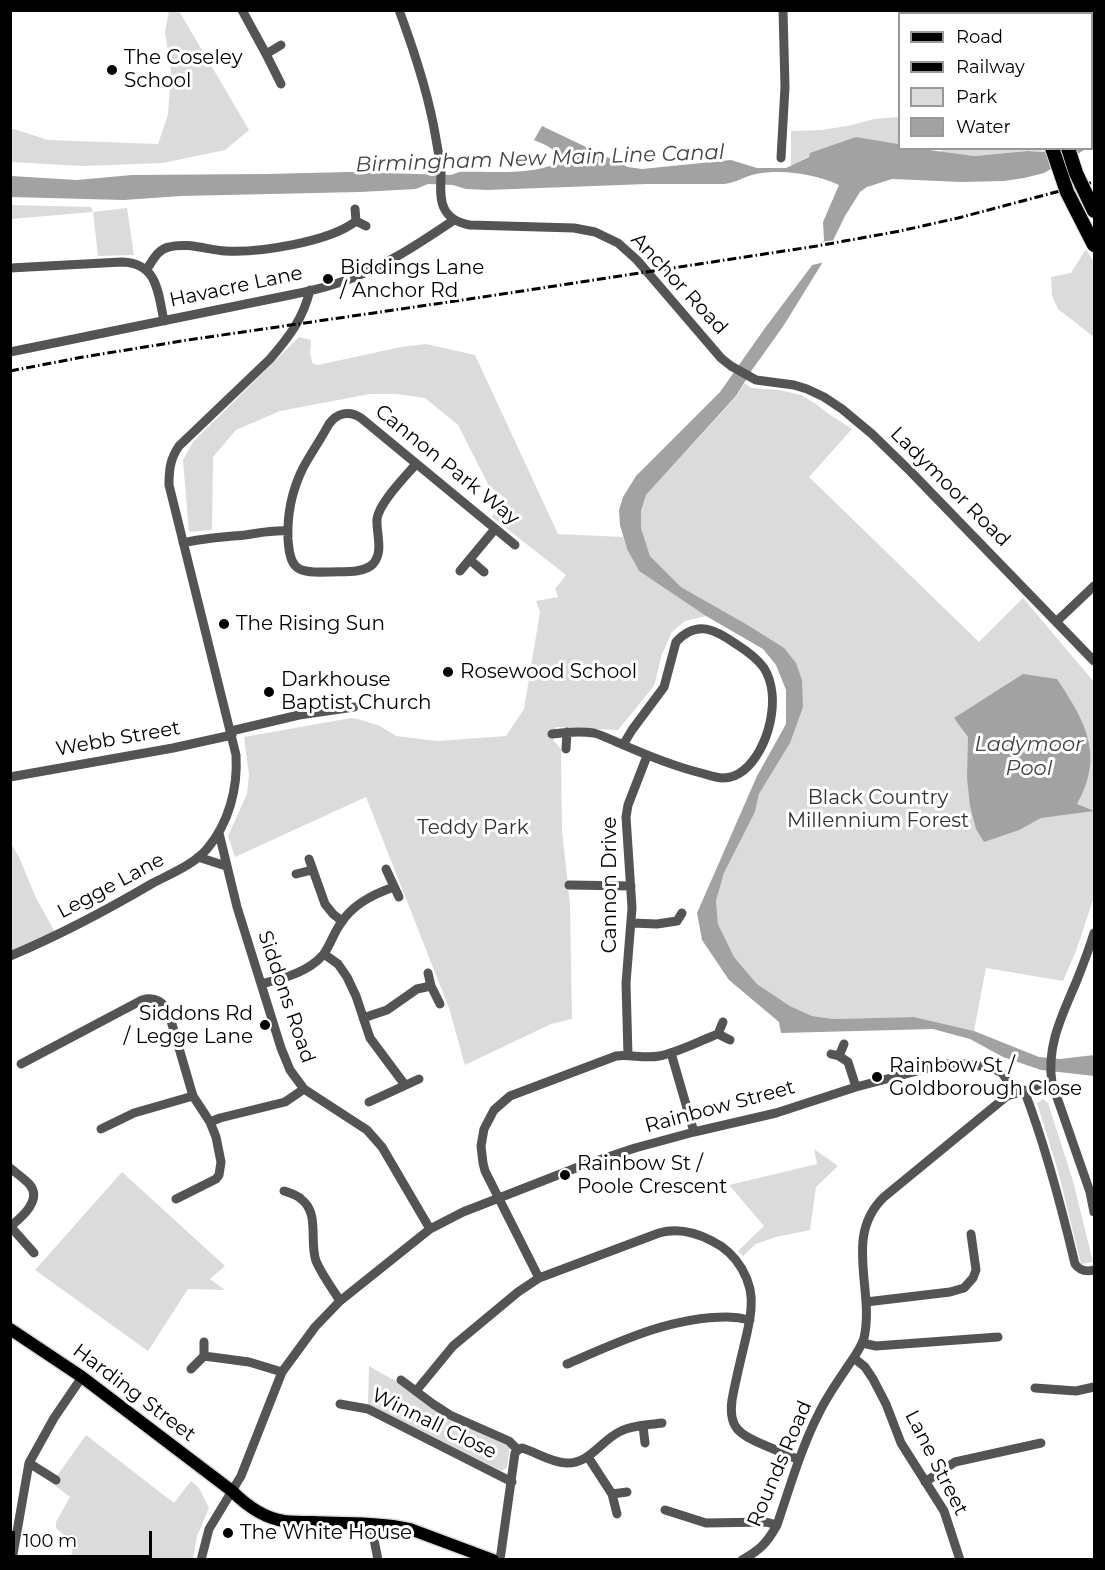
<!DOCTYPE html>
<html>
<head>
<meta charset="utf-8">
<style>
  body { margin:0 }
  #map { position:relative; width:1105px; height:1570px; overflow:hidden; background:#fff; font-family:Montserrat,sans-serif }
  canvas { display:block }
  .frame { position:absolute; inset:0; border:12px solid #000; pointer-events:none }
  .legend { position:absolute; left:898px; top:12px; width:195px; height:138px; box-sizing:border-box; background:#fff; border:2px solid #999; margin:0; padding:8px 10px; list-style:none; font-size:18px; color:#000 }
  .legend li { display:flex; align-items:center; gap:12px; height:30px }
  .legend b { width:30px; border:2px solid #999 }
  .scale { position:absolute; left:12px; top:1531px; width:140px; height:27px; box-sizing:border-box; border:3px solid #000; border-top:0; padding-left:8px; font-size:18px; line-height:21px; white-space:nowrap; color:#000; -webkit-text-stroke:4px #fff; paint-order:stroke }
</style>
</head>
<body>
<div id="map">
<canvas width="1105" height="1570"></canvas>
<div class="frame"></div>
<ul class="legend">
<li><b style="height:8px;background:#000"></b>Road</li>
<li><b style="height:8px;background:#000"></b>Railway</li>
<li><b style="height:16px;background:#dbdbdb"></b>Park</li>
<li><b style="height:16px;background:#a2a2a2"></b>Water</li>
</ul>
<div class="scale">100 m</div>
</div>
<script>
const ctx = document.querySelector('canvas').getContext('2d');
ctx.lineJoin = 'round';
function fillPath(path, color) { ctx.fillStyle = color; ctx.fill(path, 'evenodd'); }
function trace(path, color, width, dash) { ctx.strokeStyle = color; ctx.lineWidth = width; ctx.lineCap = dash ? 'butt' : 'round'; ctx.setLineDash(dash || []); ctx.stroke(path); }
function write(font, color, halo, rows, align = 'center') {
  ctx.font = font + ' Montserrat,sans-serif'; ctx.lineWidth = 6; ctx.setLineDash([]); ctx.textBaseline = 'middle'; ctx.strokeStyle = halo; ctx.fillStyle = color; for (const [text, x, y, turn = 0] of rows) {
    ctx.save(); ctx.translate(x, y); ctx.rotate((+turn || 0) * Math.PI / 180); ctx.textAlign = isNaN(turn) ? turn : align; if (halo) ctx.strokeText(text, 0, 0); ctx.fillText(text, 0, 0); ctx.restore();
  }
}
fillPath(new Path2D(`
  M179,11L249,130L225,150L163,163L82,166L11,162V130L14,129L48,140L158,144L168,115L171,71L165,32L169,11Z
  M899,117V144L856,137L809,156L791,166V131L822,130L852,125L874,119Z
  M941,148H1041L1042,152L1028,151L974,156L941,152Z
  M10,205L91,207L93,212L127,208L134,255L98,256L93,212L11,219Z
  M1086,249L1094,262V337L1058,309L1052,296L1051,277L1071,273Z
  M299,337L311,340L310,354L313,364L318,365L401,347L426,344L475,355L558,534L623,537L627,549L639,571L706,616L685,621L672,632L662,654L654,686L618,730L556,727L553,740L561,749L562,831L570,904L572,1019L551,1024L465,1065L449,1008L366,797L235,857L228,836L247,794L249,775L244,737L351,718L358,719L380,726L396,736L437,741L506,736L524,709L540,612L536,601L558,597L555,589L566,575L492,517L505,498L489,486L458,425L425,398L396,394H370L280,411L236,430L213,457L212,530L189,532L183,460L193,442Z
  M745,383L751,388L779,390L801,395L816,404L826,412L852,429L809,477L979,642L1023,598L1094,682V897L1076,951L1063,981L986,968L974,1031L914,1017L834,1019L812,1016L790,1006L757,984L734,957L718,924L716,901L724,873L755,812L759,794L790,743L802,680L746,624L681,587L650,556L641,528V511L646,495L736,397Z
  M10,842L20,859L36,898L55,932L10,951Z
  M1043,1099L1048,1103L1073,1181L1093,1262L1081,1264L1058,1171L1037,1103Z
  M814,1149L838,1166L816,1187L810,1230L776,1237L756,1244L743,1256L738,1251L764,1226L729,1185L817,1164Z
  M122,1172L225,1266L210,1279L225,1290L188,1289L148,1351L35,1270Z
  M369,1366L506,1444L510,1447L507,1468L501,1471L368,1404Z
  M86,1435L174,1503L191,1481L199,1488L209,1508L197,1536L193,1559H71L73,1543L56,1528V1522L70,1497L52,1483Z`), '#dbdbdb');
fillPath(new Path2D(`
  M542,126L628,167L642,169L731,160L757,168H786L809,157L810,153L856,137L899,144L900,148L922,149L974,156L1028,151L1042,152L1051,149H1086L1044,173L1024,178L1004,181L961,182L892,179L867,187L860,192L845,216L821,265L784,325L752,370L736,396L646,495L641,511V528L650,556L681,587L746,624L784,648L796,663L802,680L803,707L790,743L759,794L755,812L724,873L716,901L718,924L734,957L757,984L790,1006L812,1016L834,1019L914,1017L974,1031L1039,1057L1060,1059L1094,1055V1076L1041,1070L1003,1057L970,1039L933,1029L781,1033L779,1022L729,980L702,940L697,913L757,776L786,724V690L776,665L763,649L706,616L639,571L627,549L620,525L619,510L623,497L636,476L720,392L765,328L813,264L824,240L823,222L839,185C814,174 784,169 756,174C745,176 736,183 724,184H647L487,190L466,189L453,185L428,184L416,189L360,192L181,196L124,200L11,197V176L77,180L132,175L265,174L350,172L451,175L459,172C484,171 537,176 557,162C558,148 545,145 534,140Z
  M1023,674L1057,679C1085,721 1105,755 1077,804L1094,811L1041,818L1019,830L984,842L976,829L970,806L967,778L968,737L954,718Z`), '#a2a2a2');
fillPath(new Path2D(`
  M836,240L825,262L808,266L820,242Z`), '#fff');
const major = new Path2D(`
  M10,1329L82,1377L232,1491C246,1505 264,1518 284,1521C293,1522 303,1522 312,1522C345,1524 378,1522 410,1529L493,1560`);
const highway = new Path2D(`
  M1015,10L1016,14
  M1029,10L1030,14`);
trace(major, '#dbdbdb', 15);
trace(highway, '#dbdbdb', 16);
trace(new Path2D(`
  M242,10L266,54L281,84
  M399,10C415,53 429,95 436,139C438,150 440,161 441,172C441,183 439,198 444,208C449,219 459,223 470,225L574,228L595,232L618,243L637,260L721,358L731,366L756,380L794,385L807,389L824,397L842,409L872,434L911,472L1094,661
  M266,54L281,45
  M781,158L785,87L783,10
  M355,209L356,221L366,226
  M10,268L122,262C158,263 158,293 164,321
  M147,269C153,260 158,249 169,247C187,242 208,250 225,251C258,253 330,242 356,221
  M10,352L290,295C305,292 320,289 335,284C378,271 417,245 454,220
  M416,464C405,477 379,503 377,519C376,533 384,552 373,564C363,574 341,571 329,572C298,573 290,571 288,539C287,514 292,490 303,468C311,453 321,439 329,424C337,413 349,410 361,418L515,545
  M183,543C204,538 224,537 245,535C259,533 273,530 288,531
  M470,560L484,572
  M460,571L495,529
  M1056,622L1094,586
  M231,731L299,715L354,707
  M552,734C566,732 581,731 594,733C602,735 611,740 619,743C646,755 673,766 701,773C708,775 716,778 723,778C731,778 738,775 744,770C769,749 782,697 764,668C757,658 747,651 736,644C716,630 697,619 676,642L664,687L632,730L623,745
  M566,749L567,732
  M10,777L173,748L232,735
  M219,833L237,907L281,1048L290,1070L304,1089L367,1130L382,1147L430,1229
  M198,857L226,866
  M309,859L325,904L333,914L342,921
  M386,869L399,897
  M296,874L312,870
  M569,885L631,886
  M632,923L657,924L677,921L682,913
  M1094,933C1089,949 1083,965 1077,980C1063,1014 1046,1045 1052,1083L1090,1192L1094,1212
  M324,954L338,964L347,977L356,996L370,1038L405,1085
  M10,956C60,935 107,910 153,883C172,873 193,865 207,849C229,823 238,788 236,755L169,485C169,470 170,459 179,446L270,359C289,337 303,319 310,290
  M428,973L431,986L440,1004
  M261,984C283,978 307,973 323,955C330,946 334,932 341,923C353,904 373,894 394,887
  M363,1018L387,1010L417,989L431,986
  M723,1022L718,1034L730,1040
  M671,1053L694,1132
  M831,1054L839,1056L848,1062L856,1087
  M628,1055L626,983L632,908L626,817L628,805L647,756
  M839,1056L844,1044
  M21,1064L142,1000C155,996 164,1002 169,1014L193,1096L210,1122L216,1137L221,1162L219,1175L216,1179L176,1199
  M1024,1090C1046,1147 1061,1205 1075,1264C1080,1271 1086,1272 1094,1270
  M369,1102L419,1079
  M210,1122L220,1118L285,1102L304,1089
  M101,1129L134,1113L193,1096
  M10,1168C16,1173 25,1179 30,1185C42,1200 22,1217 11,1226
  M284,1191C290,1193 297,1195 301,1199C320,1213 309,1241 316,1261C322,1275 332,1288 340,1301
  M10,1226L34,1253
  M539,1278L485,1171L483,1163L481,1146L484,1129L494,1110L510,1096L616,1056C630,1054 645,1059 659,1056C679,1052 699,1041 718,1034
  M866,1302L950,1292L964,1288L973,1278L976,1270L971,1234
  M862,1343L876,1346L998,1337
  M204,1356L249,1362L282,1372
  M854,1358L865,1367L873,1379L886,1404L901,1443L944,1511L960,1560
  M567,1364C618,1342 670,1317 727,1317C734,1317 742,1318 750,1320
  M191,1369L204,1356V1342
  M401,1380L433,1404L450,1415L509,1441L518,1450L522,1448C536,1452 550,1462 566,1463C590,1464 601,1440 621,1431C633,1425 649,1425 662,1423
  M1035,1388L1076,1391L1094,1387
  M416,1391L453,1346L518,1292L539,1278L659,1233C677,1228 695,1232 712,1241C737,1253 754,1281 751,1309C750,1323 746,1337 743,1350C739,1367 735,1383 732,1400C728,1428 740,1435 764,1445C776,1450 788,1455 799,1460
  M340,1404L368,1409L512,1482
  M643,1426L645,1443
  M588,1457L612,1494L617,1514
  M29,1463L56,1480
  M925,1482L955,1462L1041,1443
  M612,1494L627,1492
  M665,1510L706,1523L766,1522L777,1525
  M371,1524L378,1560
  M12,1560L29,1463L54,1418L82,1377
  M201,1560L209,1529L241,1476L282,1372L315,1327L340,1301L430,1229L463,1212L581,1166L635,1148L694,1132L776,1113L856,1087L944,1064H968L992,1068L1002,1073L1016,1092
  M500,1560L514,1460L515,1453L518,1450
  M742,1560C760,1550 767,1543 777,1525C790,1487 801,1448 819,1413C827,1396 838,1381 848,1366C854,1357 861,1348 864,1338C875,1290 843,1236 884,1197L1007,1096L1052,1083`), '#545454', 9);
trace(major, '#000', 12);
trace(highway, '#000', 14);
trace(new Path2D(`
  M10,371L83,357L188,340L476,298L817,246L900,231L958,218L1094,182`), '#000', 3, [9, 3, 1.5, 3]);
const highwayBridge = new Path2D(`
  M1052,148L1067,192L1094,245
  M1068,148L1076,173L1094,211`);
trace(highwayBridge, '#dbdbdb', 16, []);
trace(highwayBridge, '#000', 14);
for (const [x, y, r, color] of [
  [112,70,6,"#000"],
  [328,279,6,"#000"],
  [224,624,6,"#000"],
  [448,672,6,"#000"],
  [269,692,6,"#000"],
  [265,1025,6,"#000"],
  [877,1077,6,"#000"],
  [565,1175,6,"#000"],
  [228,1533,6,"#000"]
]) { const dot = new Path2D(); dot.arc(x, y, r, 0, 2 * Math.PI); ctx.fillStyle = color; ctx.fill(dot); trace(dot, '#fff', 2); }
write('20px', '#000', '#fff', [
  ["The Coseley",124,58],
  ["School",124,81],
  ["Biddings Lane",340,268],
  ["/ Anchor Rd",340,291],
  ["The Rising Sun",236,624],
  ["Rosewood School",460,672],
  ["Darkhouse",281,680],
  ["Baptist Church",281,703],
  ["Siddons Rd",253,1014,"right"],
  ["/ Legge Lane",253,1037,"right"],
  ["Rainbow St /",889,1066],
  ["Goldborough Close",889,1089],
  ["Rainbow St /",577,1164],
  ["Poole Crescent",577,1187],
  ["The White House",240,1533]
], 'left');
write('20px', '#000', '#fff', [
  ["Anchor Road",679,284,47],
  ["Havacre Lane",236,287,-12],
  ["Cannon Park Way",447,465,39],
  ["Ladymoor Road",950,487,45],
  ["Webb Street",118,739,-10],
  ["Cannon Drive",610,885,-90],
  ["Legge Lane",111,886,-28],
  ["Siddons Road",286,997,71],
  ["Rainbow Street",720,1107,-15],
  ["Harding Street",134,1393,37],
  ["Winnall Close",434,1424,26],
  ["Lane Street",936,1463,63],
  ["Rounds Road",780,1464,-67]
]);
write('20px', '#323232', '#fff', [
  ["Black Country",878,798],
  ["Millennium Forest",878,821],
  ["Teddy Park",473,828]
]);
write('italic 21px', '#434343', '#fff', [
  ["Birmingham New Main Line Canal",540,159,-2],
  ["Ladymoor",1029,745],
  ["Pool",1029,769]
]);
</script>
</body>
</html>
